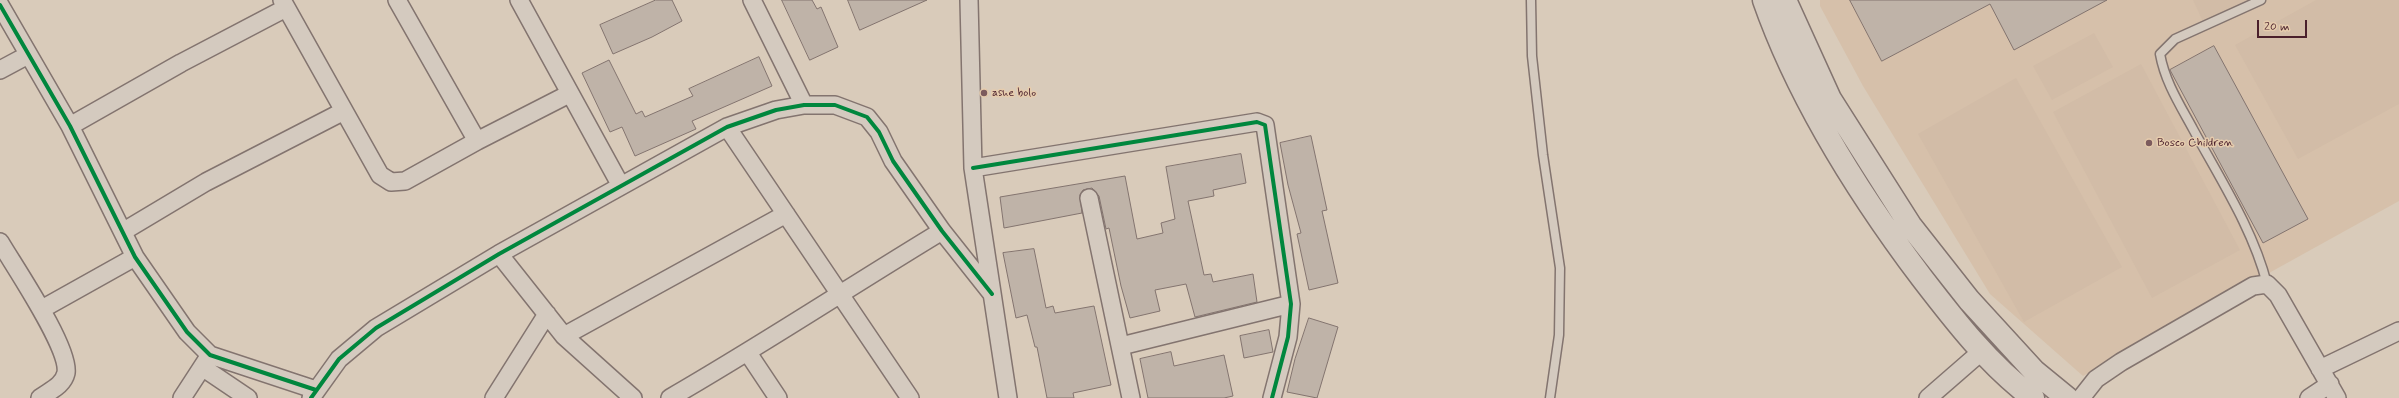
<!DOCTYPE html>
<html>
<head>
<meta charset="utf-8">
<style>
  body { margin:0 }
  #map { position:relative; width:2399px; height:398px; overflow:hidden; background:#d9cbba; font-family:Mynerve,sans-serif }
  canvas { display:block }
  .scale { position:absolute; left:2257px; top:20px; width:50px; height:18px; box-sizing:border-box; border:2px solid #4a1f2b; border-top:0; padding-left:5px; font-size:12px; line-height:14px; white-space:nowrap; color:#4a1f2b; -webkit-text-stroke:3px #e6ccad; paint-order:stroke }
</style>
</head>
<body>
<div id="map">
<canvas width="2399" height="398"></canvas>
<div class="scale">20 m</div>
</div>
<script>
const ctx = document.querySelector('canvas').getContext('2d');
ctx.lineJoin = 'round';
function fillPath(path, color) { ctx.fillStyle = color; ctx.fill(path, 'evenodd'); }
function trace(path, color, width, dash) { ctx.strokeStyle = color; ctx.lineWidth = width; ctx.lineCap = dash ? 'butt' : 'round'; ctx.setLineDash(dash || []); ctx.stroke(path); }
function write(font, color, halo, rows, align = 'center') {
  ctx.font = font + ' Mynerve,sans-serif'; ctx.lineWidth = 3; ctx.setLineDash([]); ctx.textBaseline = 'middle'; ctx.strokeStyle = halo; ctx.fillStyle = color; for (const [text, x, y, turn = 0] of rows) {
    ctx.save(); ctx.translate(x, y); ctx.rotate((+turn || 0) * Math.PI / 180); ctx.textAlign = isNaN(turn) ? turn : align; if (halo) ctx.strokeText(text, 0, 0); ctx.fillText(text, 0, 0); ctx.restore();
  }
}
fillPath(new Path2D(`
  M1820,0H2399V201L2083,376L1990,294L1863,86L1820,6Z`), '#d6c0aa');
fillPath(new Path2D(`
  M2193,0H2261L2205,26Z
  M2316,0H2399V104L2298,159L2235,45Z
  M2094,33L2113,67L2052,100L2033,66Z
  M2141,64L2240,250L2152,298L2053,112Z
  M2016,78L2122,267L2024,322L1918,134Z`), '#d2bca7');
const building = new Path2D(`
  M656,0H672L682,21L652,37L613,54L600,25Z
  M782,0H812L817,9L821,7L838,47L810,60Z
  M848,0H927L860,30Z
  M1850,0H2107L2014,50L1990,4L1882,61Z
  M2214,46L2308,219L2263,243L2170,70Z
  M759,57L772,86L692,121L696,129L635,156L622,127L610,132L582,73L609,60L636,114L642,111L645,117L693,96L689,89Z
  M1311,136L1327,210L1322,211L1338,283L1309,290L1297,234L1301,233L1288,185L1280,143Z
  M1241,154L1246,183L1213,190L1214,196L1188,201L1204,275L1211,274L1213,282L1253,274L1257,302L1195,317L1186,284L1155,290L1160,311L1130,318L1121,286L1109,228L1106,229L1099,196L1092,188L1083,190L1080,195L1082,213L1004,228L1000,197L1125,176L1137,239L1163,233L1161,223L1175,219L1166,167Z
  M1034,249L1046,308L1053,306L1055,313L1094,306L1111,385L1073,393L1074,398H1047L1037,347H1035L1027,315L1016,318L1003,253Z
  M1309,318L1338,327L1317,398L1287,392L1295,359Z
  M1269,330L1273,352L1244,358L1240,336Z
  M1171,352L1174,366L1224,355L1233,396L1224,398H1148L1140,359Z`);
fillPath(building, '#bfb3a8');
trace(building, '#83746f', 1);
const lane = new Path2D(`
  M1531,0L1532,56L1543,155L1560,268L1559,335L1550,398
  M2261,0L2175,39L2160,54C2165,82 2180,105 2193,129C2220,179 2253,229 2267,284`);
const street = new Path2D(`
  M282,0L380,175L391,182L405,181L477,141L569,94
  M397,0L477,141
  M519,0L621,186
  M752,0L804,105
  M969,0L973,168L1008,398
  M0,5L70,126L135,257L187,332L210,355L316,390
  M0,70L28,55
  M70,126L181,63L286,8
  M727,127L910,398
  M973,168L1257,122L1265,125L1291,304L1288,337L1272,398
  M1089,198L1131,398
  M124,231L206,182L344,111
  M0,242C14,266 70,348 66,373C63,386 49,391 40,398
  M499,254L564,336L633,398
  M42,309L135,257
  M564,336L786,214
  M1121,346L1291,304
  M748,353L778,398
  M202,367L248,398
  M2320,369L2399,331
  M182,398L208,358
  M311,398L339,359L376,328L499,254L727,127L776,110L804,105H835L867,117L879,132L893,161L942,231L992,294
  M494,398L547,314
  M670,398C762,345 851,286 942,231
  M1928,398L1982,351
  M2081,398L2096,379L2121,362L2253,286L2267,284L2278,295L2337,398
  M2309,398L2330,384`);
const primary = new Path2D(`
  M1764,0C1799,100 1858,193 1922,278C1955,321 1989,365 2033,398
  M1785,0L1830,99L1910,225L1969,300L2034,371L2067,398`);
trace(lane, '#83746f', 11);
trace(street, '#83746f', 20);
trace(primary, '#83746f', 25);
trace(lane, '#d4cabf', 8);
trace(street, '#d4cabf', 17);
trace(primary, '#d4cabf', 22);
trace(new Path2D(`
  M0,5L70,126L135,257L187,332L210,355L316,390
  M973,168L1257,122L1265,125L1291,304L1288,337L1272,398
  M311,398L339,359L376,328L499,254L727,127L776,110L804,105H835L867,117L879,132L893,161L942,231L992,294`), '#00873e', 4);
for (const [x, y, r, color] of [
  [984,93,4,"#7c5b5d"],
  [2149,143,4,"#7c5b5d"]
]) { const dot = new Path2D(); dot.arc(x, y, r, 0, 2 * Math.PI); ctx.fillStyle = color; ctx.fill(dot); trace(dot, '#e6ccad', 1.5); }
write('12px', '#4a1f2b', '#e6ccad', [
  ["ashe bolo",992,93],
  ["Bosco Children",2157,143]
], 'left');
</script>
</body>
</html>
